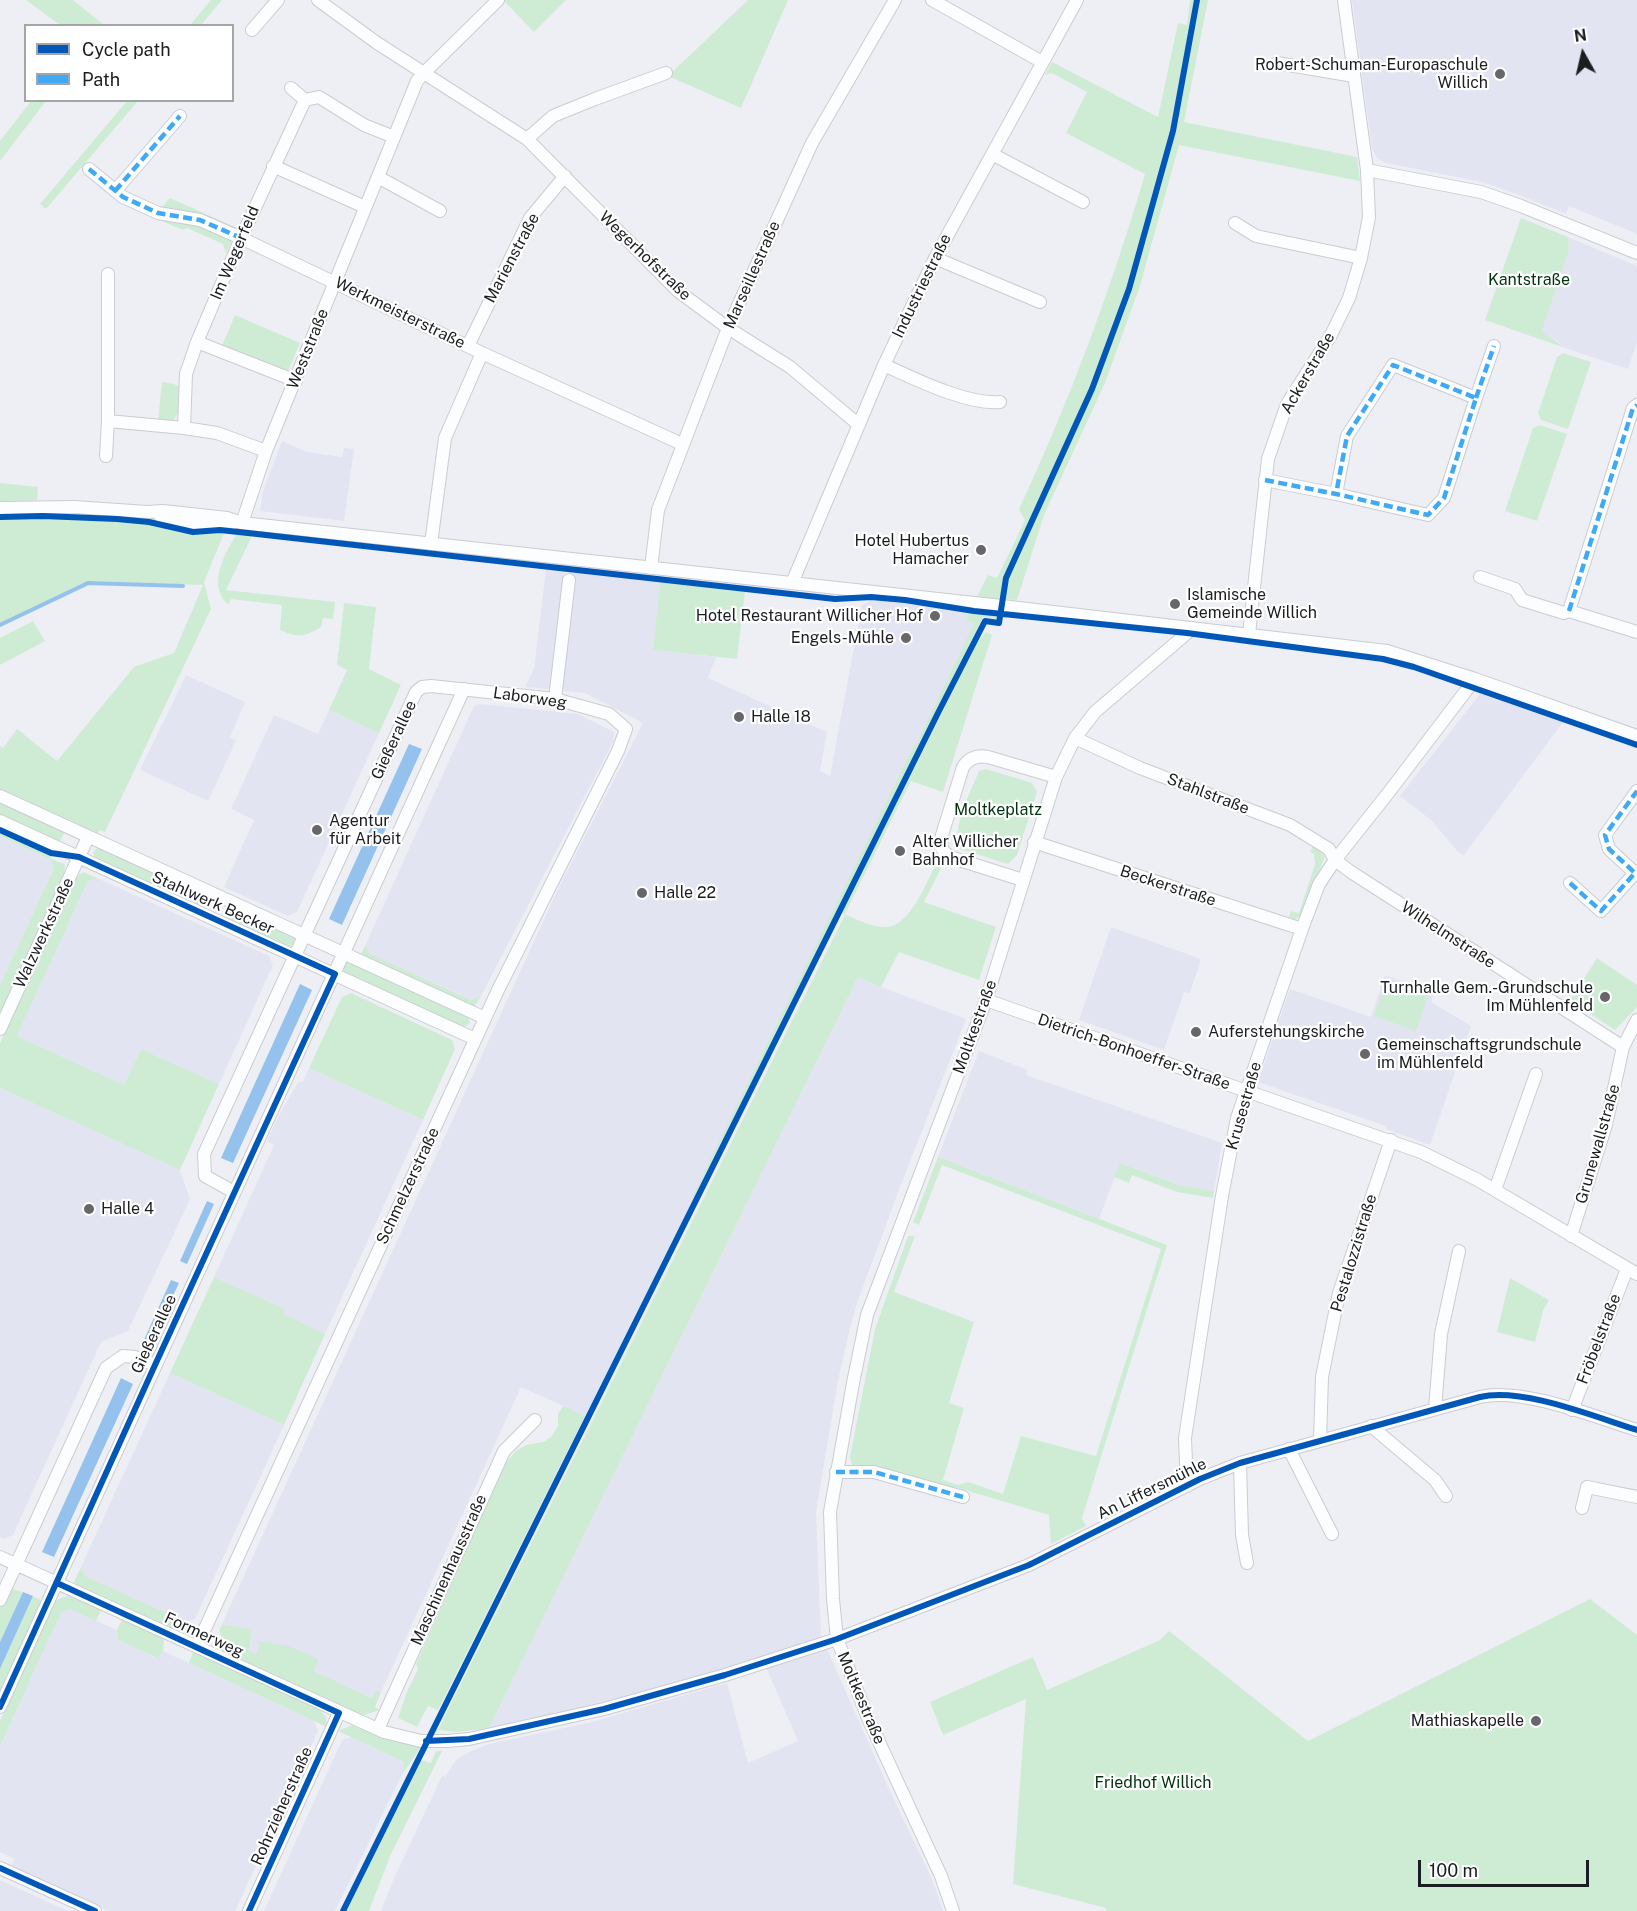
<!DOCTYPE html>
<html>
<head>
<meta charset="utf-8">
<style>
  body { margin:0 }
  #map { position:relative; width:1637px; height:1911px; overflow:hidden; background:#eeeff5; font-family:"Public Sans",sans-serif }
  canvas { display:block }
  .legend { position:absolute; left:24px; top:24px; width:210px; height:78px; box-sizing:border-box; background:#fff; border:2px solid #a4a5a6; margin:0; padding:8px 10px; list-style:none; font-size:18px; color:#1c1d21 }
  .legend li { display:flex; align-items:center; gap:12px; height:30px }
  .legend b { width:30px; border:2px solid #a4a5a6 }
  .north { position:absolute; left:1553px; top:24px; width:60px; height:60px; -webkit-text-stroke:4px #fff; paint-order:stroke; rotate:352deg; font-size:16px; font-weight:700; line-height:24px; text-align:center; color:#1c1d21 }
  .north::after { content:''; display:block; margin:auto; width:21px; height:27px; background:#1c1d21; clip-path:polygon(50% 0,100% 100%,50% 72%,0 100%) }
  .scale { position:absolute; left:1418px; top:1860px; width:171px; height:27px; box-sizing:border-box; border:3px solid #1c1d21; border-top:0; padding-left:8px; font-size:18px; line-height:21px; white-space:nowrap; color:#1c1d21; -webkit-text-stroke:4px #fff; paint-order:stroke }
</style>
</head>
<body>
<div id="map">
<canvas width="1637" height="1911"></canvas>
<ul class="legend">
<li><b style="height:8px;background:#0057b8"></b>Cycle path</li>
<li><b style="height:8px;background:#3fa9f5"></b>Path</li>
</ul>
<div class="north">N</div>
<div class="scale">100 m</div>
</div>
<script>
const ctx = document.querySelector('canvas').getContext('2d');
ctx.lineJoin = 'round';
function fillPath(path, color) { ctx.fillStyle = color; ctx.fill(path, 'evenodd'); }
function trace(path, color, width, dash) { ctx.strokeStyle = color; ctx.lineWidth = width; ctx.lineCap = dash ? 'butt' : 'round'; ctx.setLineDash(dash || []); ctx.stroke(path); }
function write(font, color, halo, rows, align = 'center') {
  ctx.font = font + ' "Public Sans",sans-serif'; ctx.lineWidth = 4.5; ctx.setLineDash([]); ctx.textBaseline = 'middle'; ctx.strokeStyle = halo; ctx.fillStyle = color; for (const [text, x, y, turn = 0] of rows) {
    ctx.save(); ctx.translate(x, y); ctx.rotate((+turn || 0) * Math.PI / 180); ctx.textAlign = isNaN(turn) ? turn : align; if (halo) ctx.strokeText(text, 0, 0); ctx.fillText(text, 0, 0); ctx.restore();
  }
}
fillPath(new Path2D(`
  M1352,0H1637V234L1569,206L1566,214L1514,193L1482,182L1386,163L1377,158L1372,148Z
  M1568,237L1637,266V342L1628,369L1562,347L1557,340L1545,335L1542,331L1569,250Z
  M282,441L307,452L342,457L344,448L354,449L344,521L260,511L263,491Z
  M546,569L564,570L552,687L548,689L525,687L534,669Z
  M574,572L660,582L653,650L716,657L708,678L827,732L820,771L830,776L862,605L876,598L910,602L971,611L974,623L916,746L914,745L693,1196L694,1197L585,1416L521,1387L381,1692L376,1690L372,1698L314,1671L319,1659L257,1655L249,1651L252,1629L222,1624L557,891L643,723L585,693L565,691L562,687Z
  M186,675L245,702L230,737L236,741L208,801L140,770Z
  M1480,694L1563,722L1464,855L1458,852L1431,820L1400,796Z
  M479,704L578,714L614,732L613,742L481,996L472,1000L369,953L366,944L474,706Z
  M329,710L379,733L297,912L288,916L224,887L254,820L231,809L274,715L318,734Z
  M0,836L51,859L54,868L0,985Z
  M97,878L269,956L273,965L219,1084L141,1049L124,1085L17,1036L88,881Z
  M1111,927L1201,959L1190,993L1184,992L1164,1050L1079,1020Z
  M1385,975L1434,993L1431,1002L1471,1026L1430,1145L1386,1129V1126L1258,1082L1290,989L1371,1017Z
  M858,977L881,987L966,1019L900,1187L856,1306L848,1336L838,1381L816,1512L821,1637L811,1643L682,1682L562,1713L489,1728Z
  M979,1051L1028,1070L1026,1075L1222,1143L1214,1191L1179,1185L1120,1163L1099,1219L938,1157Z
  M309,1068L423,1120L325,1334L282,1314L284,1309L214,1277L274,1145L267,1141L279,1115L299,1081L303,1082Z
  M0,1088L180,1170L190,1199L128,1331L101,1342L13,1535L4,1539L0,1537Z
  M170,1373L284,1425L195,1619L186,1622L85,1576L81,1567Z
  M70,1609L117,1630L118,1640L156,1658L163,1651L314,1721L318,1731L235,1911H109L11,1866L15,1859L0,1852V1746L61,1613Z
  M827,1649L889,1789L932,1879L943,1911H381L395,1876L442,1776L445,1777L457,1759L467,1753L489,1744L592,1722L727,1683L748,1763L798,1741L766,1667Z
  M351,1737L404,1762L403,1773L335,1911H264L342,1740Z
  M0,1880L68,1911H0Z`), '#e2e4f1');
fillPath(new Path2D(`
  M26,0H73L104,25H60Z
  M211,0H222L201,25H190Z
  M503,0H566L534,32Z
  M748,0H788L741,108L668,76Z
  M1190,0H1208L1184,122L1357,157L1360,181L1179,145L1140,286L1105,383L1044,515L1017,600L977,597L988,575L997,578L1025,520L1019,509C1070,400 1111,289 1145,174L1066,133L1087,92L1052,73L1045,75L1052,62L1158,117L1178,23L1187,25Z
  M31,101H46L0,161V141Z
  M127,101H138L46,209L40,204Z
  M170,198L237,228L236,230L161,208Z
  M1521,218L1568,237L1569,250L1542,331C1548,339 1555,337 1562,347L1485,320Z
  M159,220L198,225L232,240L226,253L223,244L187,228L183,230Z
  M235,315L300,343L289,369L282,372L210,343L205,339L222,346Z
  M1563,353L1591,362L1568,429L1541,420L1538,413L1557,357Z
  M162,382L174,384L179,387L178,413L173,421H158Z
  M1540,425L1567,434L1537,521L1505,511L1533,428Z
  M0,483L38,487L37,500L0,502Z
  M58,512C96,514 136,513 172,524L171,530C189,534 206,533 224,533L204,582L211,609L105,832L99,830L98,835L0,791V746L3,748L17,729L57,761L134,667L174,653L203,585L89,581L90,585L0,627V513Z
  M237,534L252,536L226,590L335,602L333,619L323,618L321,627C304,637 298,638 280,630L282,605L231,599L228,605C225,601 221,597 220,593C213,576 227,548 237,534Z
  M660,582L745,591L737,659L653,650Z
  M344,603L376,607L369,669L401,685L379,733L329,710L347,670L337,665Z
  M971,609L1000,612L998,619L983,617L694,1197H692L914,745H916L974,623L966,620Z
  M33,621L45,641L0,665V638Z
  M986,632L992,635L943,792L911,781L845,914C857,920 872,927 885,927C910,928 928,879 938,860L943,864L924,902L996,927L979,980L899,952L881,987L858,977L489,1728L457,1732L438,1730L845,915L842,913L978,641Z
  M986,769L1032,783L1037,792L1017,855L1008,864L957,848C955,822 969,795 979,771Z
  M0,802L65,831L59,843L0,815Z
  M0,825L53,850L51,859L65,864L64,877L2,1013L0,1012V985L54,868L50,859L0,836Z
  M1313,846L1325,856L1302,915L1295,919L1289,917L1291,911L1299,913L1315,864L1314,854L1310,852Z
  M98,847L208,896L202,909L96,861L93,853Z
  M83,872L97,878L88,881L17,1036L124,1085L141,1049L219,1084L180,1170L0,1088V1043L74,879Z
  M229,906L294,936L295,943L290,947L224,918Z
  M366,944L369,953L471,1000L481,996L475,1005H465L369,961L361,954Z
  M1597,958L1637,985V1007L1615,1030L1570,1001Z
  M349,961L468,1015L470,1023L462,1029L351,976L344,972L343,964Z
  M1387,979L1429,993L1416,1031L1374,1016Z
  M351,993L452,1040L455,1049L423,1120L309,1068L342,997Z
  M938,1157L1167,1245L1082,1518L1086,1526L1051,1544L1049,1515L955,1487V1490L861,1469L852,1465L850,1457L875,1329L908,1236H915L894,1292L974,1322L949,1403L964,1408L943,1480L958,1485L968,1482L1003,1494L1021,1436L1096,1456L1161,1249L942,1165L919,1225L913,1222Z
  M1120,1163L1179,1185L1214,1191L1213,1198L1177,1192L1132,1175L1129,1183L1114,1177Z
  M214,1277L285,1309L283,1314L325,1334L284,1425L170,1373Z
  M1510,1278L1549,1300L1543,1311L1535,1342L1497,1332Z
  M563,1406L585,1416L438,1710L428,1706L417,1727L398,1718L406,1694L418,1669L416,1664L505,1464L515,1452L526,1445L543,1442L551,1437L558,1426V1414Z
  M81,1567L85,1576L200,1628L183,1635L82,1589L74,1582Z
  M9,1588L23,1592L0,1642V1608Z
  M33,1596L44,1602L0,1702V1669Z
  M68,1596L101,1610L96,1621L70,1609L61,1613L0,1746V1721L52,1607L58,1599Z
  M1590,1599L1637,1635V1911H1106V1908L1013,1884L1026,1699L943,1735L930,1702L1033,1657L1047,1690L1160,1640L1169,1631L1308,1741Z
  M122,1619L164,1639L163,1651L157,1658L118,1640L117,1630Z
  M222,1624L252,1629L249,1651L257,1654L259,1641L288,1646L319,1659L314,1671L372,1698L376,1690L381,1692L375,1707L380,1710L361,1716L223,1652L210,1633L222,1638L219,1630Z
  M193,1652L319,1709L326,1717L327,1727L189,1663Z
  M352,1725L393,1740L419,1745V1750L403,1773L404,1762L338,1731Z
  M436,1751H442L391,1854L369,1911H346L420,1760L431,1763Z`), '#ceecd4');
fillPath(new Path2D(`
  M409,744L422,749L342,925L329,919Z
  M300,984L312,990L233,1163L221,1158Z
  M207,1201L214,1204L187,1264L180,1261Z
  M171,1280L179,1283L150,1345L143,1342Z
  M121,1378L133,1384L54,1557L42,1552Z
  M23,1592L33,1596L0,1669V1642Z`), '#94c2ed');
trace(new Path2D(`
  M0,625L88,583L183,586`), '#94c2ed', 4);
const minor = new Path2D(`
  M318,0L377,43L527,139L678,291L728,328L790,367L859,425
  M932,0L1042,62
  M252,30L278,0
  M1277,63L1354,76
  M291,88L305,100
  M305,100L319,97L364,125L394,137
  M527,139L553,116L595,99L666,73
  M992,154L1083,202
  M273,166L365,207
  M89,169L123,197L158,213L200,220L241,238L482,353L682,444
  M1367,170L1481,192L1521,206L1637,253
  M378,177L440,211
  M115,191L180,116
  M1235,223L1256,236L1361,258
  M935,258L1040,302
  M108,274V421L184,428
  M197,342L296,381
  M468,346L530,218L565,176
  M884,365C915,379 967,405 1000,402
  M1476,398L1494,346
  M266,451L217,433L184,428L186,374L197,342L241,238L305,100
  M106,456L108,421
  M1265,480L1336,494L1428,515L1444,498L1476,398L1393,365L1347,436L1336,494
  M0,508L74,507L147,512L163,511L227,518L242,523L1002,606L1387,651L1475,679L1637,736
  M160,516C185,524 208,530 233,523
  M242,523L266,451L417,81L424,73L498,0
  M431,544L445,438L482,353
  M651,568L658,510L728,328L812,143L895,0
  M1480,577L1515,589L1522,600L1564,613L1569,611L1637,632
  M792,583L884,365L935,258L1077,0
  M1569,611L1633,408L1637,405
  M1249,634L1268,459L1287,404L1331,335L1349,298L1361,258L1369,217L1367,170L1344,0
  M555,699L569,580
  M1075,738L1140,768L1290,825L1329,849L1335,860L1351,872L1623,1047
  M0,796L485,1018
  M0,821L475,1039
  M1034,842L1302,929
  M1023,880L953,858L945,853L941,847L942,835L963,767C969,758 978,755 988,757L1056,777
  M1570,883L1601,911L1635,873L1609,849L1605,835L1637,791
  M986,1000L1421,1152L1476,1179L1637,1274
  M0,1029L88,837
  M1495,1190L1536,1074
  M1571,1236L1606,1125L1623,1047L1637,1020
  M1435,1409L1441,1334L1459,1251
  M1572,1410L1627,1269
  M1371,1426L1435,1480L1446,1496
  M1320,1440L1322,1377L1339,1293L1391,1140
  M1289,1449L1332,1534
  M1240,1463L1242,1535L1247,1563
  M836,1472H874L963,1497
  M1187,1486L1185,1438L1222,1196L1237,1118L1302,929L1319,884L1335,860L1389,792L1475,679
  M1582,1508L1587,1487L1637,1497
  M0,1557L384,1732L421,1741H447L469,1739L604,1709L725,1675L837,1639L1029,1565L1200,1479L1240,1463L1480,1397C1522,1387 1595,1417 1637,1430
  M0,1600L106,1368L123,1356L135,1357L155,1365
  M197,1646L498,990L618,751L626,729L609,714L555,699L431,686L422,687L416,692L204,1154L205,1176L234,1192
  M0,1707L464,689
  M378,1729L504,1451L535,1420
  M0,1868L95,1911
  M249,1911L339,1713
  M953,1911L941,1876L868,1718L837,1639L833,1599L830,1512L853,1383L867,1315L986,1000L1056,777L1075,738L1095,712L1193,628`);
trace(minor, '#cbccd1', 14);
trace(minor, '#fcfdfe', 12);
trace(new Path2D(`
  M89,169L123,197L158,213L200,220L241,238
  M115,191L180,116
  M1476,398L1494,346
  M1265,480L1336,494L1428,515L1444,498L1476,398L1393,365L1347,436L1336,494
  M1569,611L1633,408L1637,405
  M1570,883L1601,911L1635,873L1609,849L1605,835L1637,791
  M836,1472H874L963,1497`), '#3fa9f5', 4.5, [9, 4.5]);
trace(new Path2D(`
  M0,517L43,516L117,519L149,522L193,532L220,530L248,533L835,599L871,597L905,600L974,611L1187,633L1383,659L1414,667L1637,745
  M0,830L51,853L79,857L335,974L155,1365L0,1707
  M57,1583L339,1713L249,1911
  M426,1741L469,1739L604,1709L725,1675L837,1639L1029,1565L1200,1479L1240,1463L1480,1397C1522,1387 1595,1417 1637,1430
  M0,1868L95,1911
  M343,1911L939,711L985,621L999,623L1006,578L1092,389L1129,289L1173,131L1197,0`), '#0057b8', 6);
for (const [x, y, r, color] of [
  [1500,74,6,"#66666b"],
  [981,550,6,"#66666b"],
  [1175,604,6,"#66666b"],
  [935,616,6,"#66666b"],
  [906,638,6,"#66666b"],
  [739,717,6,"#66666b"],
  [317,830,6,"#66666b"],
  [900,851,6,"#66666b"],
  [642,893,6,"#66666b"],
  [1605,997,6,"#66666b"],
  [1196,1032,6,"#66666b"],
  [1365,1054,6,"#66666b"],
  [89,1209,6,"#66666b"],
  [1536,1721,6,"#66666b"]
]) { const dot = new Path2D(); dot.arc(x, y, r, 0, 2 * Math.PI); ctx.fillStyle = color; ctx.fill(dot); trace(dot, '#fff', 2); }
write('16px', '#1c1d21', '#fff', [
  ["Robert-Schuman-Europaschule",1488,65,"right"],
  ["Willich",1488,83,"right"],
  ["Hotel Hubertus",969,541,"right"],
  ["Hamacher",969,559,"right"],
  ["Islamische",1187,595],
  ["Gemeinde Willich",1187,613],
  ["Hotel Restaurant Willicher Hof",923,616,"right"],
  ["Engels-Mühle",894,638,"right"],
  ["Halle 18",751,717],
  ["Agentur",329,821],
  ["für Arbeit",329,839],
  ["Alter Willicher",912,842],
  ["Bahnhof",912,860],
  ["Halle 22",654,893],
  ["Turnhalle Gem.-Grundschule",1593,988,"right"],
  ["Im Mühlenfeld",1593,1006,"right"],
  ["Auferstehungskirche",1208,1032],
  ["Gemeinschaftsgrundschule",1377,1045],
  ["im Mühlenfeld",1377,1063],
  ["Halle 4",101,1209],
  ["Mathiaskapelle",1524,1721,"right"]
], 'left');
write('16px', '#1c1d21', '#fff', [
  ["Im Wegerfeld",235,253,-67],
  ["Wegerhofstraße",645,256,44],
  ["Marienstraße",512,258,-62],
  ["Marseillestraße",752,275,-66],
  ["Industriestraße",922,286,-64],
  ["Werkmeisterstraße",400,313,26],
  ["Weststraße",308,349,-68],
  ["Ackerstraße",1308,373,-60],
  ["Laborweg",530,698,8],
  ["Gießerallee",394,740,-65],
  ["Stahlstraße",1208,794,21],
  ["Beckerstraße",1168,886,18],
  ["Stahlwerk Becker",213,903,24],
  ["Walzwerkstraße",44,933,-65],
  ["Wilhelmstraße",1448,935,33],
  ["Moltkestraße",975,1027,-70],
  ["Dietrich-Bonhoeffer-Straße",1134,1052,19],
  ["Krusestraße",1244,1106,-74],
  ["Grunewallstraße",1598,1144,-74],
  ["Schmelzerstraße",408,1186,-65],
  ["Pestalozzistraße",1354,1253,-73],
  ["Gießerallee",154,1334,-65],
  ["Fröbelstraße",1599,1339,-69],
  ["An Liffersmühle",1152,1489,-26],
  ["Maschinenhausstraße",449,1570,-66],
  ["Formerweg",204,1635,25],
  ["Moltkestraße",861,1698,67],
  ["Rohrzieherstraße",282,1806,-66]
]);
write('16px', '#00340e', '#fff', [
  ["Kantstraße",1529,280],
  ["Moltkeplatz",998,810],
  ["Friedhof Willich",1153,1783]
]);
</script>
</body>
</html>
